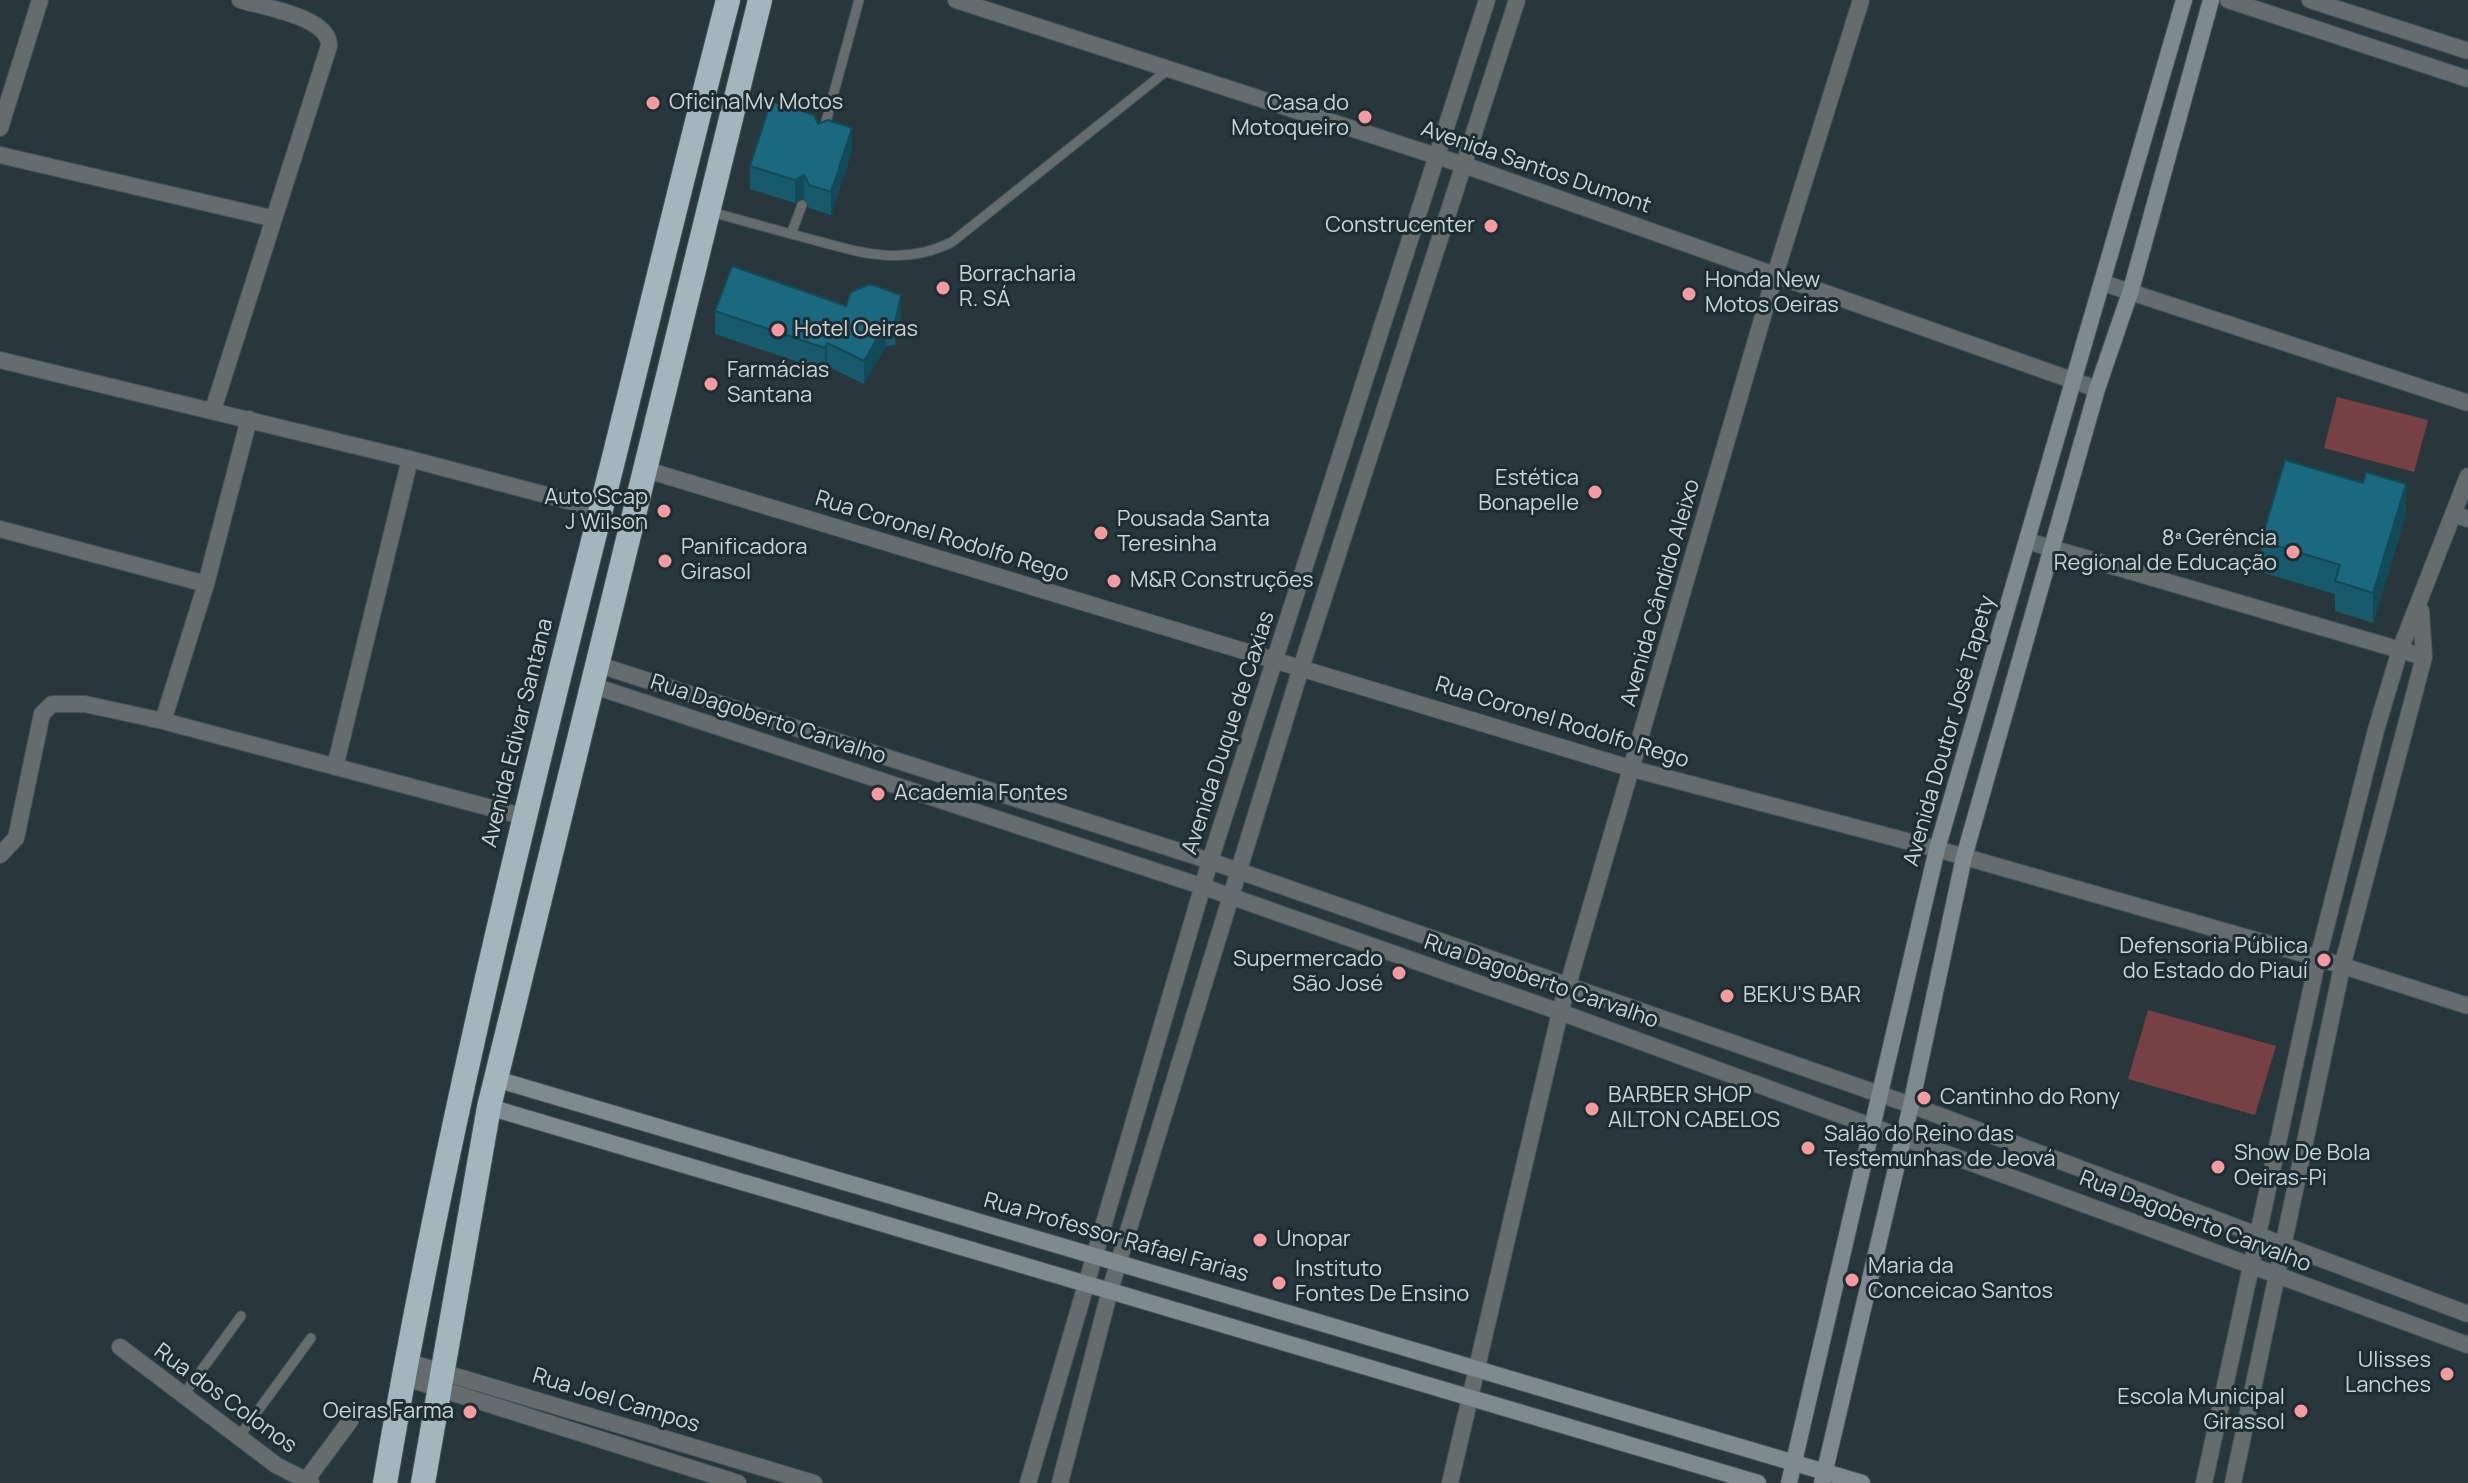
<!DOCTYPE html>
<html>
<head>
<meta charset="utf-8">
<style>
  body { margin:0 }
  canvas { display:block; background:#28373c }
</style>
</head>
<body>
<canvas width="2468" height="1483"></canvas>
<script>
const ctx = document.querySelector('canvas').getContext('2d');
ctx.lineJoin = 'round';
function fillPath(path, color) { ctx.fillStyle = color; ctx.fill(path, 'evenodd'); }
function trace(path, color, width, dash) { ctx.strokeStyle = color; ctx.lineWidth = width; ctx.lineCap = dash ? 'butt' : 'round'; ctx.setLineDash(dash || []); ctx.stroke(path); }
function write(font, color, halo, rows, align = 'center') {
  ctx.font = font + ' Manrope,sans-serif'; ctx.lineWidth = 6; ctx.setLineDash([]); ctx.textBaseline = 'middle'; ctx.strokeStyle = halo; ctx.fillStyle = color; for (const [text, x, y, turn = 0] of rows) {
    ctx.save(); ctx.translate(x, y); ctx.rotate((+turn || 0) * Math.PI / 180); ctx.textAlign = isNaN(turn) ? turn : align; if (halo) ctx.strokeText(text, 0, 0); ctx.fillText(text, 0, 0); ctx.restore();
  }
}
fillPath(new Path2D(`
  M2337,397L2428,420L2414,472L2324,448Z
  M2148,1010L2276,1046L2255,1115L2128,1079Z`), '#764044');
const lane = new Path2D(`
  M824,129L859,0
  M711,212L791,234L802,205
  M791,234C848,248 897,270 952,242L1169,69
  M182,1397L241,1316
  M238,1438L311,1338`);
const street = new Path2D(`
  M956,0L1464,165L2097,389
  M2228,0L2468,79
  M2310,0L2468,51
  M0,128L40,0
  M0,155L271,218
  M2103,283L2468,403
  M0,360L410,459L599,509
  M213,410L329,46C330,17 263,7 240,0
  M647,470L1633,769L1937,849L2318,958L2468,1006
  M2453,514L2468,519
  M0,529L206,584
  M2027,541L2424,657
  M596,664L1210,861L1911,1105L2468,1314
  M591,685L1204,887L1560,1012L2468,1345
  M163,721L206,584L249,419
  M335,767L410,459
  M0,855L16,838L42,714L52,704H85L163,721L525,817
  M120,1347L276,1465L311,1483
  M405,1361L814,1483
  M403,1377L738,1483
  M304,1483L350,1421
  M1028,1483L1210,861L1487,0
  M1060,1483L1110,1290L1301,668L1517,0
  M1450,1483L1560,1012L1775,275L1861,0
  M2204,1483L2318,958L2376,730L2400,650L2468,476
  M2233,1483L2342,967L2424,657L2421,611`);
const secondary = new Path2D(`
  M496,1079L1862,1483
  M489,1107L1758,1483
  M1789,1483L1937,849L2184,0
  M1822,1483L1911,1105L1964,857L2097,389L2131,290L2211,0`);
const highway = new Path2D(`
  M385,1483C438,1171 512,863 589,557C636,371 680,185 728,0
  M423,1483L489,1107L760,0`);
trace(lane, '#455358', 11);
trace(street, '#455358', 18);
trace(secondary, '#455358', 18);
trace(highway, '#455358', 26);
trace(lane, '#646c6e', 9);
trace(street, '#646c6e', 16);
trace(secondary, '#7e8a8e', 16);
trace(highway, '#a4b6bd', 24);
fillPath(new Path2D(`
  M818,124L852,151L831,215L809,208L804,198L795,203L750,189V166Z
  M715,311L901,318L895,345L886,346L864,384L827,366L825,371L715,334Z
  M2406,514L2373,623L2335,611V594L2261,572V541Z`), '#165a6c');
fillPath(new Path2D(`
  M852,128V151L831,215V192Z
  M804,175V198L795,203V180Z
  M901,295V318L895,345V322Z
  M886,323V346L864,384V361Z
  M827,343V366L825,371V348Z
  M2406,484V514L2373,623V593Z`), '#124a58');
const building = new Path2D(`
  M771,101L814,115L818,124L828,120L852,128L831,192L809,185L804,175L795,180L750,166Z
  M732,266L846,306L851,292L870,284L901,295L895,322L886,323L864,361L827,343L825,348L715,311Z
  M2285,460L2363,483L2366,472L2406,484L2373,593L2335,581L2340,565L2261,541Z`);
fillPath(building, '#1a697e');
trace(building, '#124a58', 2);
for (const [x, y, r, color] of [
  [653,103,8,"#f49aa0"],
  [1365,117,8,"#f49aa0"],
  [1491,226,8,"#f49aa0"],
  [943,288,8,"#f49aa0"],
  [1689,294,8,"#f49aa0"],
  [778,330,8,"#f49aa0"],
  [711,384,8,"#f49aa0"],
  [1595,492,8,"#f49aa0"],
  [664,511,8,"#f49aa0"],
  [1101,533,8,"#f49aa0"],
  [2293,552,8,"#f49aa0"],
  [665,561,8,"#f49aa0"],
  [1114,581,8,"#f49aa0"],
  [878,794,8,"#f49aa0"],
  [2324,960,8,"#f49aa0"],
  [1399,973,8,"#f49aa0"],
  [1727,996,8,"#f49aa0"],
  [1924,1098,8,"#f49aa0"],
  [1592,1109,8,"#f49aa0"],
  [1808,1148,8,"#f49aa0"],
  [2218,1167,8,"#f49aa0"],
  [1260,1240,8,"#f49aa0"],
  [1852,1280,8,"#f49aa0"],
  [1279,1283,8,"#f49aa0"],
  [2447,1374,8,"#f49aa0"],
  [2301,1411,8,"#f49aa0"],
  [470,1412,8,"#f49aa0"]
]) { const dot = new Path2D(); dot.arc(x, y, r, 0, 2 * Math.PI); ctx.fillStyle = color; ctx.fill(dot); trace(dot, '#1e2d32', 3); }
write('22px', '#cad4d7', '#1e2d32', [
  ["Oficina Mv Motos",669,103],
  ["Casa do",1349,104,"right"],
  ["Motoqueiro",1349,129,"right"],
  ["Construcenter",1475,226,"right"],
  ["Borracharia",959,275],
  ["R. SÁ",959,300],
  ["Honda New",1705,281],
  ["Motos Oeiras",1705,306],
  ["Hotel Oeiras",794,330],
  ["Farmácias",727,371],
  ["Santana",727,396],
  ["Estética",1579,479,"right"],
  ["Bonapelle",1579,504,"right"],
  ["Auto Scap",648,498,"right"],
  ["J Wilson",648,523,"right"],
  ["Pousada Santa",1117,520],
  ["Teresinha",1117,545],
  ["8ª Gerência",2277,539,"right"],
  ["Regional de Educação",2277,564,"right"],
  ["Panificadora",681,548],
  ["Girasol",681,573],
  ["M&R Construções",1130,581],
  ["Academia Fontes",894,794],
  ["Defensoria Pública",2308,947,"right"],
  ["do Estado do Piauí",2308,972,"right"],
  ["Supermercado",1383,960,"right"],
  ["São José",1383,985,"right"],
  ["BEKU'S BAR",1743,996],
  ["BARBER SHOP",1608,1096],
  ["AILTON CABELOS",1608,1121],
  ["Cantinho do Rony",1940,1098],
  ["Salão do Reino das",1824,1135],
  ["Testemunhas de Jeová",1824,1160],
  ["Show De Bola",2234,1154],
  ["Oeiras-Pi",2234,1179],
  ["Unopar",1276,1240],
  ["Maria da",1868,1267],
  ["Conceicao Santos",1868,1292],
  ["Instituto",1295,1270],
  ["Fontes De Ensino",1295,1295],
  ["Ulisses",2431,1361,"right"],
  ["Lanches",2431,1386,"right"],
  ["Escola Municipal",2285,1398,"right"],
  ["Girassol",2285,1423,"right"],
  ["Oeiras Farma",454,1412,"right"]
], 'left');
write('22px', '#cad4d7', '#1e2d32', [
  ["Avenida Santos Dumont",1536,168,19],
  ["Rua Coronel Rodolfo Rego",942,537,17],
  ["Avenida Cândido Aleixo",1661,593,-74],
  ["Rua Dagoberto Carvalho",768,720,18],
  ["Rua Coronel Rodolfo Rego",1562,723,17],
  ["Avenida Doutor José Tapety",1950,731,-74],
  ["Avenida Edivar Santana",518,733,-76],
  ["Avenida Duque de Caxias",1229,733,-72],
  ["Rua Dagoberto Carvalho",1541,982,19],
  ["Rua Dagoberto Carvalho",2195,1222,21],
  ["Rua Professor Rafael Farias",1116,1238,16],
  ["Rua dos Colonos",225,1399,36],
  ["Rua Joel Campos",616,1401,17]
]);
</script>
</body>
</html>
